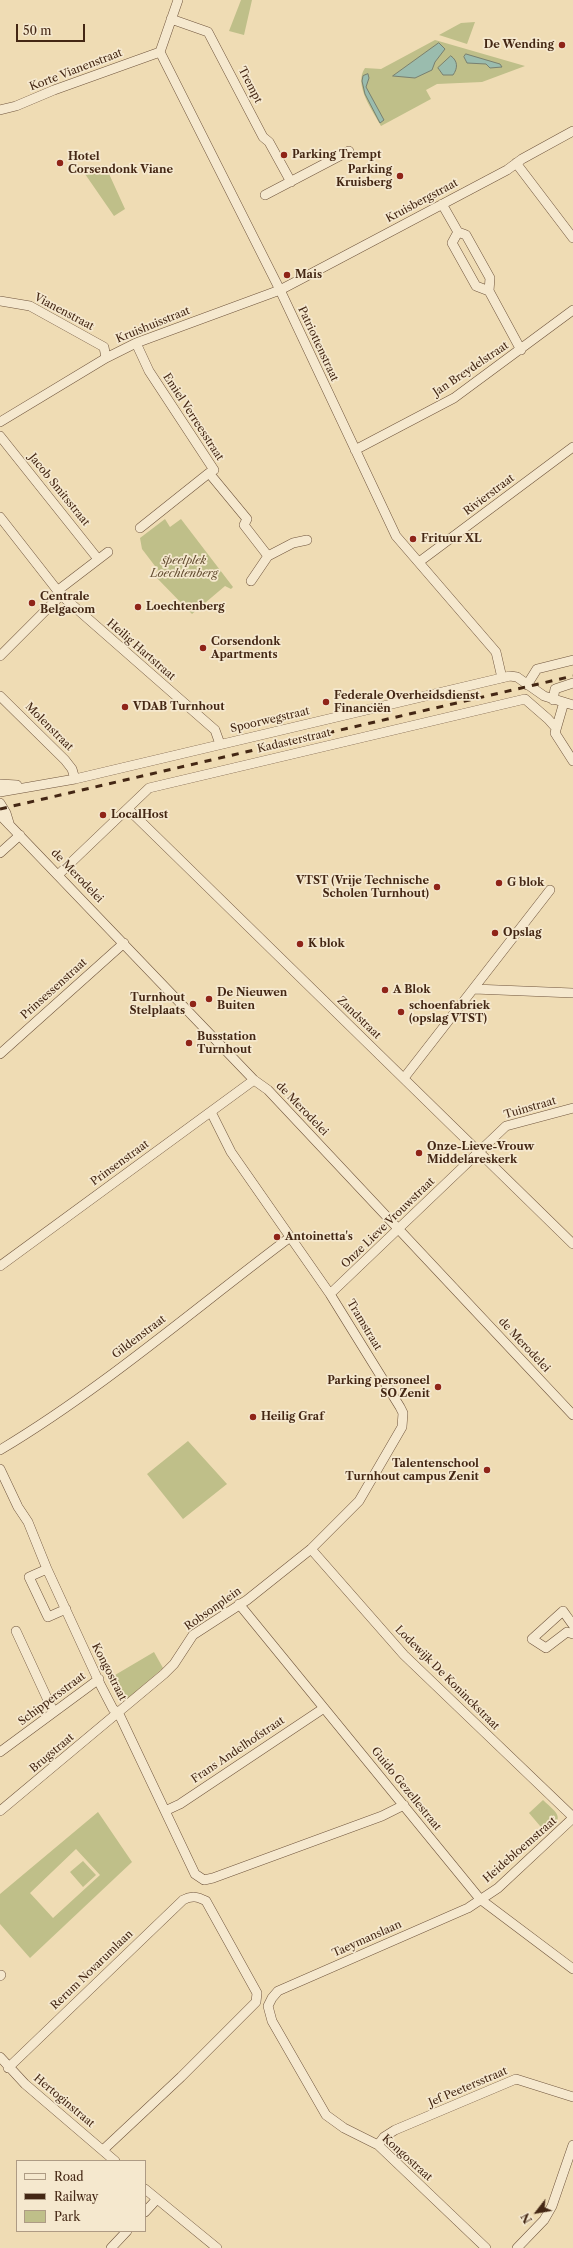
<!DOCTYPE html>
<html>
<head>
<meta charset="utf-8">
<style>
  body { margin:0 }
  #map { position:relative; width:573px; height:2248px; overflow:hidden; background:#efdcb4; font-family:"Libre Caslon Text",serif }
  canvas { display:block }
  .legend { position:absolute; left:16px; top:2160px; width:130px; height:72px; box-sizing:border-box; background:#f5e8ce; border:1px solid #ae9b84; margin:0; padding:5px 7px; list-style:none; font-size:12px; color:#442714 }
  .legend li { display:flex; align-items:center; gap:8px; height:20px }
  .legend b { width:20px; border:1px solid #ae9b84 }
  .north { position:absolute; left:517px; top:2192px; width:40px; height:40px; -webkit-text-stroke:3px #f5e8ce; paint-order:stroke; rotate:239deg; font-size:11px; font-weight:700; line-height:16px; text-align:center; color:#442714 }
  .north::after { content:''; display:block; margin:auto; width:14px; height:18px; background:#442714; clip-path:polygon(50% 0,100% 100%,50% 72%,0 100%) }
  .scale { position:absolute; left:16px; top:24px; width:69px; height:18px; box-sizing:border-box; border:2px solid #442714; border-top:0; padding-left:5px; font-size:12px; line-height:14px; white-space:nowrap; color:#442714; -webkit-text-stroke:3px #f5e8ce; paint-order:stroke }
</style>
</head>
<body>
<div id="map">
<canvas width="573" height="2248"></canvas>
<ul class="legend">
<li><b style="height:5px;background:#f5e8ce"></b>Road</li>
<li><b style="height:5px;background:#442714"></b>Railway</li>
<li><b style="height:11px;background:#bfbf89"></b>Park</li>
</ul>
<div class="north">N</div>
<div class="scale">50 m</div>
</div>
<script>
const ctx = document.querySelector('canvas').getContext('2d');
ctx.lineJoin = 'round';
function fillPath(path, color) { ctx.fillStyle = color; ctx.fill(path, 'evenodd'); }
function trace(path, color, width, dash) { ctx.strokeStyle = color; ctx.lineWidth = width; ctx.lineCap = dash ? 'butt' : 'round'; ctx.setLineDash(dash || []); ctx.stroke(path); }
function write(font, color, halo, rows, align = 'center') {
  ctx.font = font + ' "Libre Caslon Text",serif'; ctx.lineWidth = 3.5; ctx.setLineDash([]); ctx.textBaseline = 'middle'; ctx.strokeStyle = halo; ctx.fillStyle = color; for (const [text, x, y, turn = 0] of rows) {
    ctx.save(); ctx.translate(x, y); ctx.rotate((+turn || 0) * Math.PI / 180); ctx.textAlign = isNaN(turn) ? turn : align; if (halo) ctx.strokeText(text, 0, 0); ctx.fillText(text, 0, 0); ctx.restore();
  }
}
fillPath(new Path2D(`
  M241,0H252L244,35L229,31Z
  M475,22L467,44L439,35L461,23Z
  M435,40L525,66L482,82L437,84L426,90L431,99L381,126C373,111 353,85 365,68L381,69Z
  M105,165L125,209L114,216L85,174Z
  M165,519L170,527L181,519L233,587L231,589L225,586L192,614L154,575L158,570L142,549L140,538Z
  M188,1441L227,1484L183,1519L147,1474Z
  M154,1652L163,1668L127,1699L110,1678Z
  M543,1800C559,1815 565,1817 546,1833L529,1813Z
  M98,1812L132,1862L30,1958L0,1924V1894ZM76,1849L100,1875L53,1918L30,1893Z
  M83,1861L96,1875L83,1887L70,1872Z`), '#bfbf89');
const water = new Path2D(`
  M439,43L445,49L435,62L432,70L415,78L393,76Z
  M466,54L500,64L502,67L490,68L486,64L467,63L464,57Z
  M451,56C458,61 458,68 453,75H443L438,68Z
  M368,74L369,78L366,87L384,120L380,123L365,94L362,81L363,76Z`);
fillPath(water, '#9abcae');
trace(water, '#788070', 1);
const minor = new Path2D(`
  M178,0L160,52L280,290L396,536L496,652L502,678
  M171,19L208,32L263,137L269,142L291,182
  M0,110L16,106L54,90L160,52
  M516,163L573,238
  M265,195L349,151
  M442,204L458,232
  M489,291L476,286L452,243L458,232L466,235L490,278L489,291L521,350
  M0,301L30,306L104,347L106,358
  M136,343L149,371L214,470L209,473L247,519L244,525L268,556L293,543L307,540
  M0,422L106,358L136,343L280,290L301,279L507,170L522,159L573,131
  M0,436L98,559
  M355,450L454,398L573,310
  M0,517L61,595L215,730L220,744
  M140,528L209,473
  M419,562L573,447
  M251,581L268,556
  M57,591L108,552
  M0,656L61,595
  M527,685L537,669L573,660
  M0,696L65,760L72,769L75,779
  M553,700L555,689L573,683
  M564,702L555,733L573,761
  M0,784L17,785
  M0,792L75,779L510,676L517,677L544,696L573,705
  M0,803L6,813L9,823
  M128,809L573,1244
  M0,815L254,1080L268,1090L573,1415
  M0,853L20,835
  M59,874L149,788L525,699L548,719L556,728
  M474,989L573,993
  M0,1054L124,943
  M404,1078L550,890
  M0,1266L254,1080
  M330,1294L506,1126L573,1108
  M0,1450C102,1389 194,1309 289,1238
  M0,1469L18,1507L28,1522L47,1569L100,1684L113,1709L118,1712L195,1874L204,1880L213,1878L382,1816L404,1805
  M311,1549L404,1655L573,1817
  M47,1569L29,1577L48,1617L66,1609
  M239,1604L480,1899L573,1969
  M573,1625L563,1611L532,1639L546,1648L567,1632L573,1634
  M16,1631L53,1711
  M0,1752L99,1679
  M0,1811L164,1674L174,1664L193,1635L247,1600L311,1549L359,1501L402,1427L403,1413L400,1407L330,1294L231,1152L211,1112
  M165,1811L180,1804L324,1708
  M0,1976L1,1975
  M0,2057L25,2084L115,2161
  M8,2068L183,1900C192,1895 198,1897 206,1901L257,1993L256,2002L181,2077L103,2150
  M378,2145L384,2137L395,2130L516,2079L573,2097
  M145,2189L217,2248
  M145,2212L157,2199
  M111,2248L127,2231
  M486,2248L378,2145L344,2128L326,2115L272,2021L268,2006L272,1998L278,1991L468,1908L498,1888L573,1818
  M517,2248L544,2220L552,2206L573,2145`);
trace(minor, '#6f543c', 10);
trace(minor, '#f5e8ce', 9);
trace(new Path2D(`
  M0,809L573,676`), '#442714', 3, [7, 7]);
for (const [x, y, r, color] of [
  [562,45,4,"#8f2418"],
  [284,155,4,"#8f2418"],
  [60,163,4,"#8f2418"],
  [400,176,4,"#8f2418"],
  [287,275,4,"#8f2418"],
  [413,539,4,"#8f2418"],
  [32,603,4,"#8f2418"],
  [138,607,4,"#8f2418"],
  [203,648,4,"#8f2418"],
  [326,702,4,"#8f2418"],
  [125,707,4,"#8f2418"],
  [103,815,4,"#8f2418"],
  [499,883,4,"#8f2418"],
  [437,887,4,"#8f2418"],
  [495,933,4,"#8f2418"],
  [300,944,4,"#8f2418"],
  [385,990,4,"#8f2418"],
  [209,999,4,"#8f2418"],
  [193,1004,4,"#8f2418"],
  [401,1012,4,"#8f2418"],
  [189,1043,4,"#8f2418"],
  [419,1153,4,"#8f2418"],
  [277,1237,4,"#8f2418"],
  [438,1387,4,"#8f2418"],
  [253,1417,4,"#8f2418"],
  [487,1470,4,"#8f2418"]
]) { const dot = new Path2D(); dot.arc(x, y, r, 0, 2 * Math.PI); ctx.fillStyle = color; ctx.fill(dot); trace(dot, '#f5e8ce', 1.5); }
write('bold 11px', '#442714', '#f5e8ce', [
  ["De Wending",554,45,"right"],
  ["Parking Trempt",292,155],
  ["Hotel",68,157],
  ["Corsendonk Viane",68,170],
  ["Parking",392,170,"right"],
  ["Kruisberg",392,183,"right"],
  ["Mais",295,275],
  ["Frituur XL",421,539],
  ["Centrale",40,597],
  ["Belgacom",40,610],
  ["Loechtenberg",146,607],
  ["Corsendonk",211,642],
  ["Apartments",211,655],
  ["Federale Overheidsdienst",334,696],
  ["Financiën",334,709],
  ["VDAB Turnhout",133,707],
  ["LocalHost",111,815],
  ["VTST (Vrije Technische",429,881,"right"],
  ["Scholen Turnhout)",429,894,"right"],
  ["G blok",507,883],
  ["Opslag",503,933],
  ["K blok",308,944],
  ["A Blok",393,990],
  ["De Nieuwen",217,993],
  ["Buiten",217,1006],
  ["Turnhout",185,998,"right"],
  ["Stelplaats",185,1011,"right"],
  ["schoenfabriek",409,1006],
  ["(opslag VTST)",409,1019],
  ["Busstation",197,1037],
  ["Turnhout",197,1050],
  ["Onze-Lieve-Vrouw",427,1147],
  ["Middelareskerk",427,1160],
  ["Antoinetta's",285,1237],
  ["Parking personeel",430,1381,"right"],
  ["SO Zenit",430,1394,"right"],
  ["Heilig Graf",261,1417],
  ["Talentenschool",479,1464,"right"],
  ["Turnhout campus Zenit",479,1477,"right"]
], 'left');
write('11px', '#442714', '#f5e8ce', [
  ["Korte Vianenstraat",76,70,-21],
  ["Trempt",250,85,63],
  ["Kruisbergstraat",422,201,-28],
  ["Vianenstraat",64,312,28],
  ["Kruishuisstraat",153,325,-22],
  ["Patriottenstraat",318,344,65],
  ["Jan Breydelstraat",471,369,-34],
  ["Emiel Verreesstraat",193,417,57],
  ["Jacob Smitsstraat",59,490,51],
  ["Rivierstraat",489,495,-37],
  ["Heilig Hartstraat",141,650,41],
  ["Spoorwegstraat",270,720,-13],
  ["Molenstraat",49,727,45],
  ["Kadasterstraat",294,741,-13],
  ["de Merodelei",77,876,46],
  ["Prinsessenstraat",54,989,-42],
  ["Zandstraat",359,1018,44],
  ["Tuinstraat",530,1108,-16],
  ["de Merodelei",302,1109,46],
  ["Prinsenstraat",120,1163,-36],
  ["Onze Lieve Vrouwstraat",388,1223,-44],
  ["Tramstraat",364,1325,59],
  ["Gildenstraat",139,1337,-37],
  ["de Merodelei",524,1345,47],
  ["Robsonplein",213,1609,-35],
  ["Kongostraat",109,1672,63],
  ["Lodewijk De Koninckstraat",447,1678,45],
  ["Schippersstraat",52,1699,-37],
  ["Frans Andelhofstraat",238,1750,-34],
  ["Brugstraat",52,1753,-40],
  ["Guido Gezellestraat",406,1789,51],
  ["Heidebloemstraat",520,1850,-41],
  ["Taeymanslaan",367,1939,-24],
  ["Rerum Novarumlaan",92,1970,-44],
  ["Jef Peetersstraat",468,2087,-23],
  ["Hertoginstraat",64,2101,40],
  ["Kongostraat",407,2158,42]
]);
write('italic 11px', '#634d31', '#f5e8ce', [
  ["speelplek",184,561],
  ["Loechtenberg",184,574]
]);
</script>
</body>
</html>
